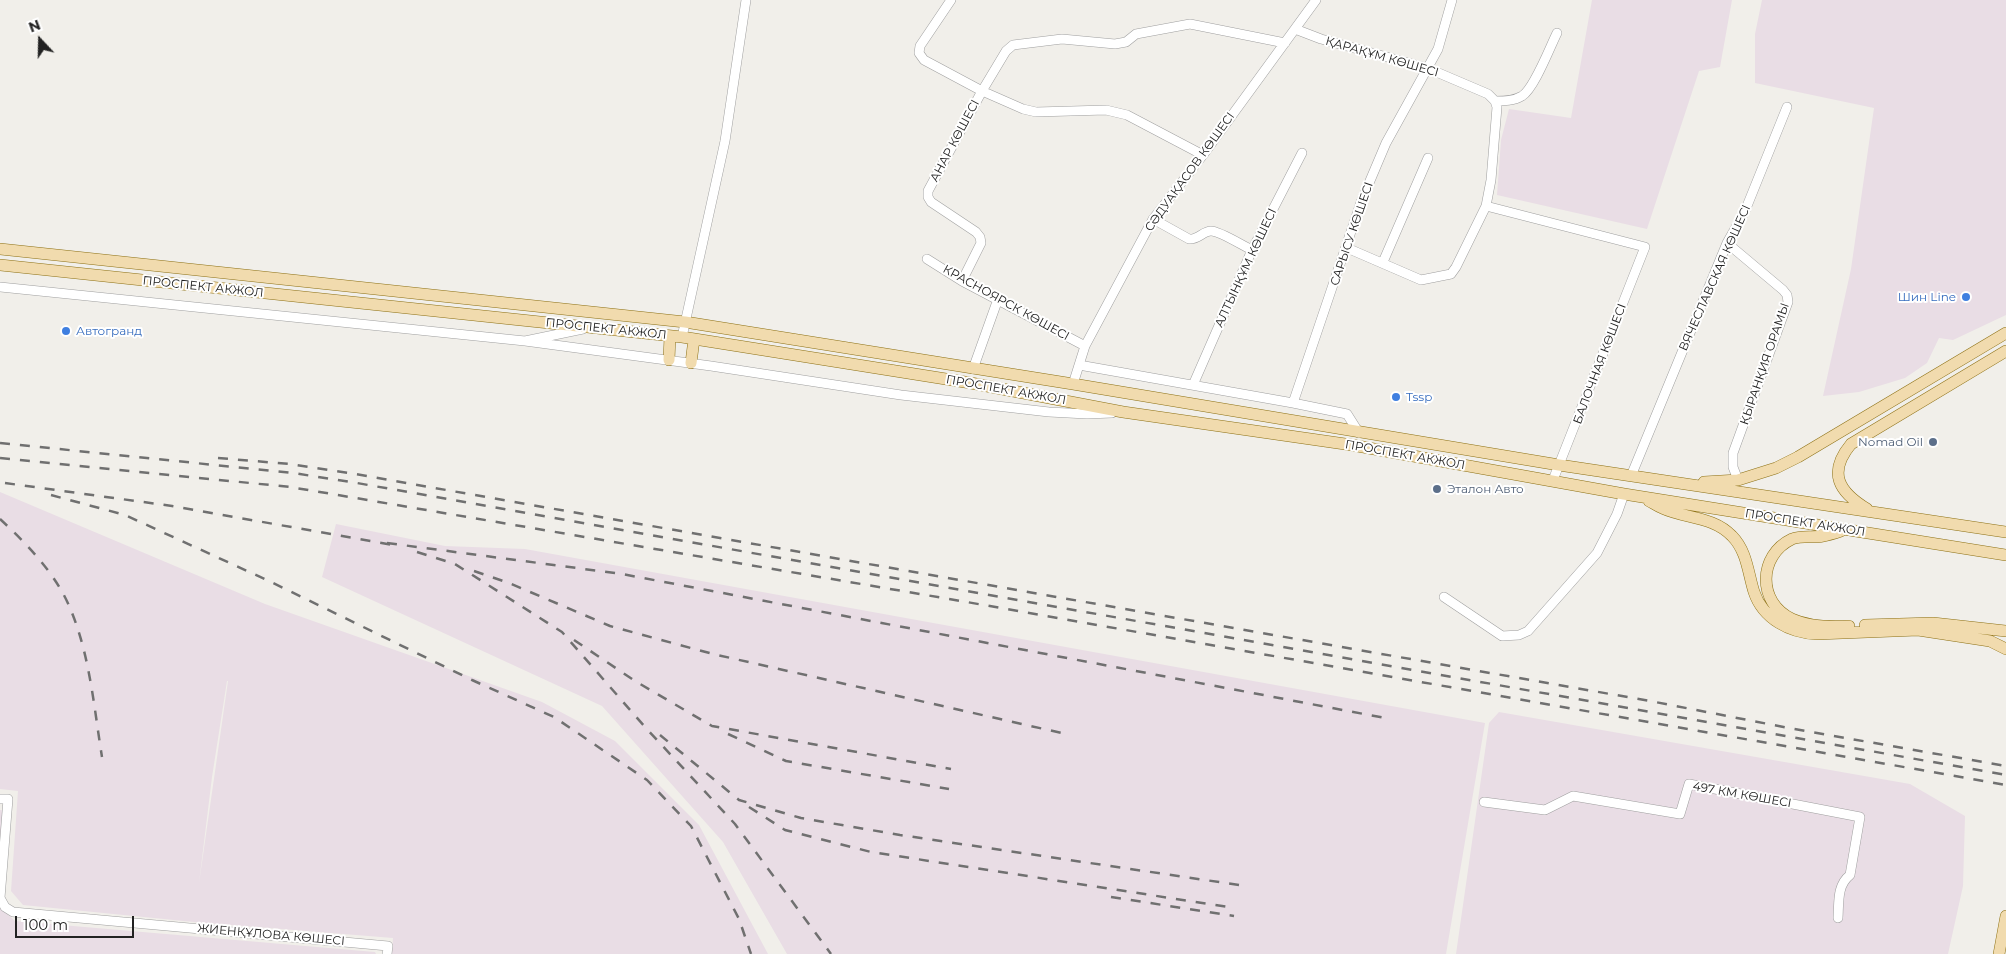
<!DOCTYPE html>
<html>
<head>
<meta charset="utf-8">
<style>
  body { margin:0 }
  #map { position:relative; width:2006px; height:954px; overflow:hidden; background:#f1efea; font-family:Montserrat,sans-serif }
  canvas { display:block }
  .north { position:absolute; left:15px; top:15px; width:50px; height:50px; -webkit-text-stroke:4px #fff; paint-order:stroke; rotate:339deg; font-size:14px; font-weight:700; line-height:20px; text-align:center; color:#222 }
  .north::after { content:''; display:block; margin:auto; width:18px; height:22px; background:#222; clip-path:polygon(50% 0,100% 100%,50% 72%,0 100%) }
  .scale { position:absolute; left:15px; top:916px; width:119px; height:22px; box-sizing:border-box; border:2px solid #222; border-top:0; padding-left:6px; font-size:15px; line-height:18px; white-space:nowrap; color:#222; -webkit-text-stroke:4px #fff; paint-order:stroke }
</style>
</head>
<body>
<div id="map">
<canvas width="2006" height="954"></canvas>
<div class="north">N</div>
<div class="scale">100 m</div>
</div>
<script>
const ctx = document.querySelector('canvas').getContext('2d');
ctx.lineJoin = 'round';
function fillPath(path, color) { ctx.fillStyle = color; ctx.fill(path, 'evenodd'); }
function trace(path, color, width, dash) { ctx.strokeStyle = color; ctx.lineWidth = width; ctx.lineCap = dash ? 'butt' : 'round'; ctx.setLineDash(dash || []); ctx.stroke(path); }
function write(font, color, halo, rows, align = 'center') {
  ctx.font = font + ' Montserrat,sans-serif'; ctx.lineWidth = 4; ctx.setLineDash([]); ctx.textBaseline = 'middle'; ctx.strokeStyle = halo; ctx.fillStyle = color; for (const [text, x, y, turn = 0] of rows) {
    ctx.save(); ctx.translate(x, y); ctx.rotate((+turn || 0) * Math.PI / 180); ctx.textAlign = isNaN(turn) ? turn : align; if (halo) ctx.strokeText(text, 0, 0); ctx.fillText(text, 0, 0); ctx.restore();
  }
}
fillPath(new Path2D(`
  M1592,0H1732L1720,67L1699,71L1647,229L1497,195L1501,140L1509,109L1571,118Z
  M1762,0H2006V315L1953,340L1939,338L1927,363L1905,378L1859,392L1823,396L1851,269L1874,108L1755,83V34Z
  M0,492L265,604L542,702L615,741L699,825L768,954H392L393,938L194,922L23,905L11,891L18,791L0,789ZM227,681H228L199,883L212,777Z
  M336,524L445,546L525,549L1485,723L1446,954H787L723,842L602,706L322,577Z
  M1499,712L1910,784L1965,816L1963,886L1948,954H1456L1489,723Z
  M0,810L10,811L1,908L15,921L375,952L376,954H0Z`), '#e9dde5');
const minor = new Path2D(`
  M951,0L920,46L919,53L924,60L982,91L1023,109L1036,112L1106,110L1127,115L1203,155
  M1295,29L1321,39L1427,68L1488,94L1495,101
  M1486,206L1645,247L1553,480
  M1153,219L1189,239C1198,240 1203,231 1211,231C1220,231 1243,246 1252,250
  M1727,243L1783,290L1787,295L1788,302L1733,453V467L1738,480
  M1347,248L1421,280L1451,274L1456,267L1486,206L1491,180L1497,107L1495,101C1504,101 1514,101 1522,96C1534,89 1550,47 1557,33
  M927,259L962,281L1085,346
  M1383,262L1428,158
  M962,281L981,243L980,237L976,232L931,202L928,197V191L982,91L1006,51L1013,45L1062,39L1115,44L1126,42L1136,34L1190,24L1285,43
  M0,287L525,341L583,329
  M682,337L725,141L746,0
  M525,341L711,366L901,395L1049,412L1087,414L1112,413
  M1079,365L1293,403L1347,414L1359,433
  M973,369L998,299
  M1073,384L1085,346L1153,219L1203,155L1316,0
  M1193,385L1252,250L1302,153
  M1293,403L1361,202L1386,143L1438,49L1452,0
  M1631,476L1727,243L1745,211L1787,107
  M1444,597L1502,636L1519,635L1528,631L1597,553L1617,514L1624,494
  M0,799H8L0,898L5,907L13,912L388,946L387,954
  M1484,802L1545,810L1573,796L1680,814L1689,784L1860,817L1850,875C1837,885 1839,902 1838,918`);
const major = new Path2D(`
  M0,249L685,322L1073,384L1559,465L2006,532
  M0,265L682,337L971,383L1123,412L1352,445L1624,494L2006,555
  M669,360L670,336
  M691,363L694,339
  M1704,482L1738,480L1776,468L1798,457L2006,333
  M1649,501C1653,503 1657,506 1662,508C1686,519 1713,516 1732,536C1747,551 1748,573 1754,592C1763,619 1790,633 1817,634L1918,630L1990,641L2006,649
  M1867,509C1839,492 1827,473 1851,444L2006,351
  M1841,531C1835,533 1829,535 1823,536C1813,538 1802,535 1792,539C1758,555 1757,603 1792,619C1809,627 1830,627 1849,626
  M1865,625L1933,623L2006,631
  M1999,954L2006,916`);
trace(minor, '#9f9f9f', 10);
trace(major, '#8c7014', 12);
trace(minor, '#fff', 9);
trace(major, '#f1dbae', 11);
trace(new Path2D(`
  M0,443L293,473L357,483L2006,775
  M0,458L290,487L338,495L961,601L2006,785
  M218,458L290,464L355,474L1650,701L1794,729L2006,766
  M5,483L172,506L393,545
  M51,495L125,515L269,581L472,680L554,717L647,780L691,826L739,919L751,954
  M0,519C27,544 56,574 70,608C90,655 94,708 102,757
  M387,543L622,574L1385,718
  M417,552L455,564L562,632L645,727L735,824L831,954
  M474,571L509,583L610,626L713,654L1066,734
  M574,640L635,681L712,726L951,769
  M728,734L786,761L949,789
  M660,735L739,800L801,818L900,835L1239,885
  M749,807L785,830L871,852L1235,908
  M1111,897L1234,916`), '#707070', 2.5, [10, 10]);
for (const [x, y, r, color] of [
  [1966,297,5,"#3f7fe0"],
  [66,331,5,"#3f7fe0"],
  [1396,397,5,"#3f7fe0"],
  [1933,442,5,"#5c6f8a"],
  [1437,489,5,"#5c6f8a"]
]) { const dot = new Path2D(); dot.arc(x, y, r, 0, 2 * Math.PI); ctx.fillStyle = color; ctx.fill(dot); trace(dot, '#fff', 2); }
write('12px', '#222', '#fff', [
  ["ҚАРАҚҰМ КӨШЕСІ",1382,57,16],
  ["АНАР КӨШЕСІ",955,141,-62],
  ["СӘДУАҚАСОВ КӨШЕСІ",1190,172,-54],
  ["САРЫСУ КӨШЕСІ",1352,234,-71],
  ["АЛТЫНҚҰМ КӨШЕСІ",1246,268,-65],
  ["ВЯЧЕСЛАВСКАЯ КӨШЕСІ",1715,278,-66],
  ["ПРОСПЕКТ АКЖОЛ",203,287,6],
  ["КРАСНОЯРСК КӨШЕСІ",1006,303,29],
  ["ПРОСПЕКТ АКЖОЛ",606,329,6],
  ["БАЛОЧНАЯ КӨШЕСІ",1600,364,-69],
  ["ҚЫРАНҚИЯ ОРАМЫ",1765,364,-71],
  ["ПРОСПЕКТ АКЖОЛ",1006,390,10],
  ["ПРОСПЕКТ АКЖОЛ",1405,455,10],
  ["ПРОСПЕКТ АКЖОЛ",1805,523,9],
  ["497 КМ КӨШЕСІ",1742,795,10],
  ["ЖИЕНҚҰЛОВА КӨШЕСІ",271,935,5]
]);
write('12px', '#366cbe', '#fff', [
  ["Шин Line",1956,297,"right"],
  ["Автогранд",76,331],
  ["Tssp",1406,397]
], 'left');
write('12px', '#4e5e75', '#fff', [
  ["Nomad Oil",1923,442],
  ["Эталон Авто",1447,489,"left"]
], 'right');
</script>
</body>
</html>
